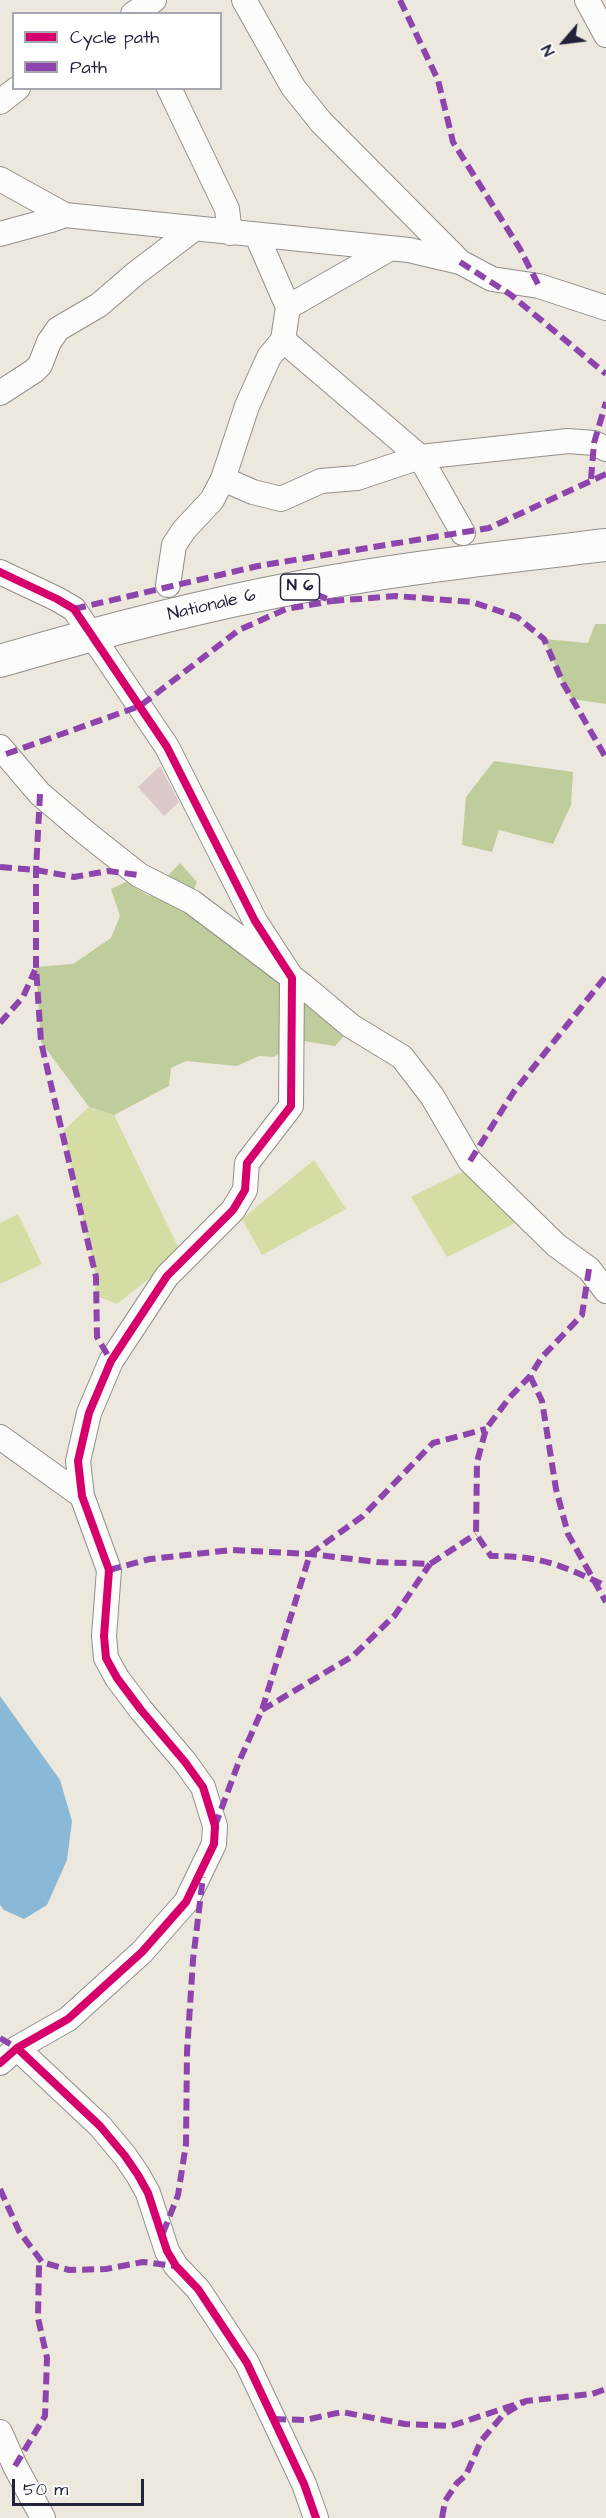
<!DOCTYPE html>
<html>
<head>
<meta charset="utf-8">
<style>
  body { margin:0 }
  #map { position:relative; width:606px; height:2518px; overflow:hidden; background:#ede8dd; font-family:"Architects Daughter",sans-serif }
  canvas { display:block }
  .legend { position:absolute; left:12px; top:12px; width:210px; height:78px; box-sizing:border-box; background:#fff; border:2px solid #a7a7b1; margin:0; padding:8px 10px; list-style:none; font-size:18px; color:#22223b }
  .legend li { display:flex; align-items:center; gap:12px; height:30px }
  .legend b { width:30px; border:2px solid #a7a7b1 }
  .north { position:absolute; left:534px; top:12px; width:60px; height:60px; -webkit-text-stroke:4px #fff; paint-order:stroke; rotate:242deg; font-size:16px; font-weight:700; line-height:24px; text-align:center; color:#22223b }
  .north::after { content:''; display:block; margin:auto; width:21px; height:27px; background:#22223b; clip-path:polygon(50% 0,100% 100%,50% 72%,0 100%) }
  .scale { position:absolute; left:12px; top:2479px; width:132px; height:27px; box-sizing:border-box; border:3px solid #22223b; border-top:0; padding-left:8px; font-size:18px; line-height:21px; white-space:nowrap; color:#22223b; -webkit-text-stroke:4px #fff; paint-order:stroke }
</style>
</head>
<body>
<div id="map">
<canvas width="606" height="2518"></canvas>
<ul class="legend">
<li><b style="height:8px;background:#d6006c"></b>Cycle path</li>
<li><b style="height:8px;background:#8e44ad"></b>Path</li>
</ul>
<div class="north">N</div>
<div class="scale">50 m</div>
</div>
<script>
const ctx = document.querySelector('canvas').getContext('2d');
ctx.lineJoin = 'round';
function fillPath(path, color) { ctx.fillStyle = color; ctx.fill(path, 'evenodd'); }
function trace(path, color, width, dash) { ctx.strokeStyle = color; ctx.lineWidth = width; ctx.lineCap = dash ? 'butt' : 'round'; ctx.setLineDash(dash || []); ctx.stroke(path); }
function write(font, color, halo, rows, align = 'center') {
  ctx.font = font + ' "Architects Daughter",sans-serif'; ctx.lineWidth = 5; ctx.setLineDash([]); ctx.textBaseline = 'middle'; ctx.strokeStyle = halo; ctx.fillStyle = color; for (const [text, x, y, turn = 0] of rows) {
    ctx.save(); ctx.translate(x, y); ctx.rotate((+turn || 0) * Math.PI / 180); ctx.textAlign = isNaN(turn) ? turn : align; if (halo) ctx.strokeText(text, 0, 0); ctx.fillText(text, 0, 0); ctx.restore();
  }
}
fillPath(new Path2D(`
  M89,1107L114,1115L181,1253L117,1304L95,1295L96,1277L63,1131Z
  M314,1160L346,1209L262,1255L242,1219Z
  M470,1168L523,1219L447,1257L411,1197Z
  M18,1214L42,1264L0,1284V1223Z`), '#d5dca4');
fillPath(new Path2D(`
  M595,624H606V704L572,699L563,683L544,639L588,643Z
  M494,761L573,772L571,805L553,844L499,830L492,852L462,845L466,797Z
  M180,863L197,882L191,897L349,1030L335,1046L297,1040L274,1057L259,1056L237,1066L186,1061L171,1068L169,1086L114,1115L89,1107L41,1042L36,967L73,964L111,938L120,916L111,889L126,882L149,896Z`), '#bfcc9c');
fillPath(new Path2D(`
  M0,1696L60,1780L72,1821L67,1860L47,1905L24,1919L4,1910L0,1905Z`), '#8ab8d7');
fillPath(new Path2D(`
  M160,766L179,802L164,816L138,787Z`), '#dbc8c9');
const minor = new Path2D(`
  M244,0L293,87L321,122L460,262L492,279L539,286L606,308
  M587,0L606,35
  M133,14L154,0
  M169,88L227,209L230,233
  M0,102L18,88
  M0,179L65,215L409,250L460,262
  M0,234L51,220L65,215
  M257,236L288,307
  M283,340L420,457L463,533
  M0,393L34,371L40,365L49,342L58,329L99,305L135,274L194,229
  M223,479L253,492L281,499L321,481L357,478L420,457L568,441L594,443L606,449
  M0,572L57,599L74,609L167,747L255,921L292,978L291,1106L247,1163L245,1190L233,1210L167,1276L111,1361L89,1413L78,1461L82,1496L109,1570L104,1636L106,1658L117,1678L141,1710L185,1762L203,1787L215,1826L214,1844L186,1902L142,1952L68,2019L17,2048L0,2063
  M168,585L174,545L184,530L212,500L223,479L247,406L260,377L269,357L283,340L288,307L391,248
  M0,747L40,794L86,833L139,875L192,902L302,985L351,1026L402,1057L432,1096L470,1161L556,1245L589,1269L606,1291
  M0,1437L82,1496
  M17,2048L100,2126L125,2156L138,2175L148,2193L167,2251L176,2266L198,2289L247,2363L304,2484L316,2518
  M0,2432L15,2466L43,2518`);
const major = new Path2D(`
  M0,661C99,632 199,606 300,587C401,568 504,557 606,545`);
trace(minor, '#928f8d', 26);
trace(major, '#928f8d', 34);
trace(minor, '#fcfcfa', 24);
trace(major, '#fcfcfa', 32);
trace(new Path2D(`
  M400,0L438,80L453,142L520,249L539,286
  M460,262L511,295L606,374
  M591,479L594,443L606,402
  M299,587L332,601L396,596L472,602L517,617L544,639L563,683L606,758
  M74,609L258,566L489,528L606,474
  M6,754L140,706L239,630L286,609L332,601
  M40,794L36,870V967L41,1042L96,1277L97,1337L111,1361
  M0,867L36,870L74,877L108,871L139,875
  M0,1023L23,997L35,970
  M470,1161L513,1093L606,976
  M589,1269L582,1315L542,1357L530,1376L510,1397L486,1429L477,1462L476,1534L491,1556C542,1556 561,1565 606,1586
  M530,1376L542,1401L556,1489L568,1534L606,1602
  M109,1570L150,1559L232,1550L310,1554L377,1562L430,1564L476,1534
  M262,1710L353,1656L395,1615L430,1564
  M215,1826L238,1764L262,1710L310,1554L363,1516L433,1443L486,1429
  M0,2038L17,2048
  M0,2189L19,2231L42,2262L69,2270L106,2269L143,2262L176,2266
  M163,2233L178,2195L186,2144L187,2052L193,1960L203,1877
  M274,2419L305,2420L342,2412L405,2424L451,2426L526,2401
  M15,2466L45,2416L47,2358L38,2318L39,2265L42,2262
  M442,2518L445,2501L457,2483L466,2475L481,2441L503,2415L526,2401L592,2394L606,2389`), '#8e44ad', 6, [12, 6]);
trace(new Path2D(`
  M0,572L57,599L74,609L167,747L255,921L292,978L291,1106L247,1163L245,1190L233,1210L167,1276L111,1361L89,1413L78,1461L82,1496L109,1570L104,1636L106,1658L117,1678L141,1710L185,1762L203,1787L215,1826L214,1844L186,1902L142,1952L68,2019L17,2048L0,2063
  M17,2048L100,2126L125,2156L138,2175L148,2193L167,2251L176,2266L198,2289L247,2363L304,2484L316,2518`), '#d6006c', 8);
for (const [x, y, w] of [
  [300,587,39]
]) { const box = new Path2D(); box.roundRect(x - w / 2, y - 13, w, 26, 4.5); ctx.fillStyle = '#fff'; ctx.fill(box); trace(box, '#22223b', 1.5); }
write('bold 16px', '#22223b', null, [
  ["N 6",300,587]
]);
write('18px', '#22223b', '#fff', [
  ["Nationale 6",212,606,-13]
]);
</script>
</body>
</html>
